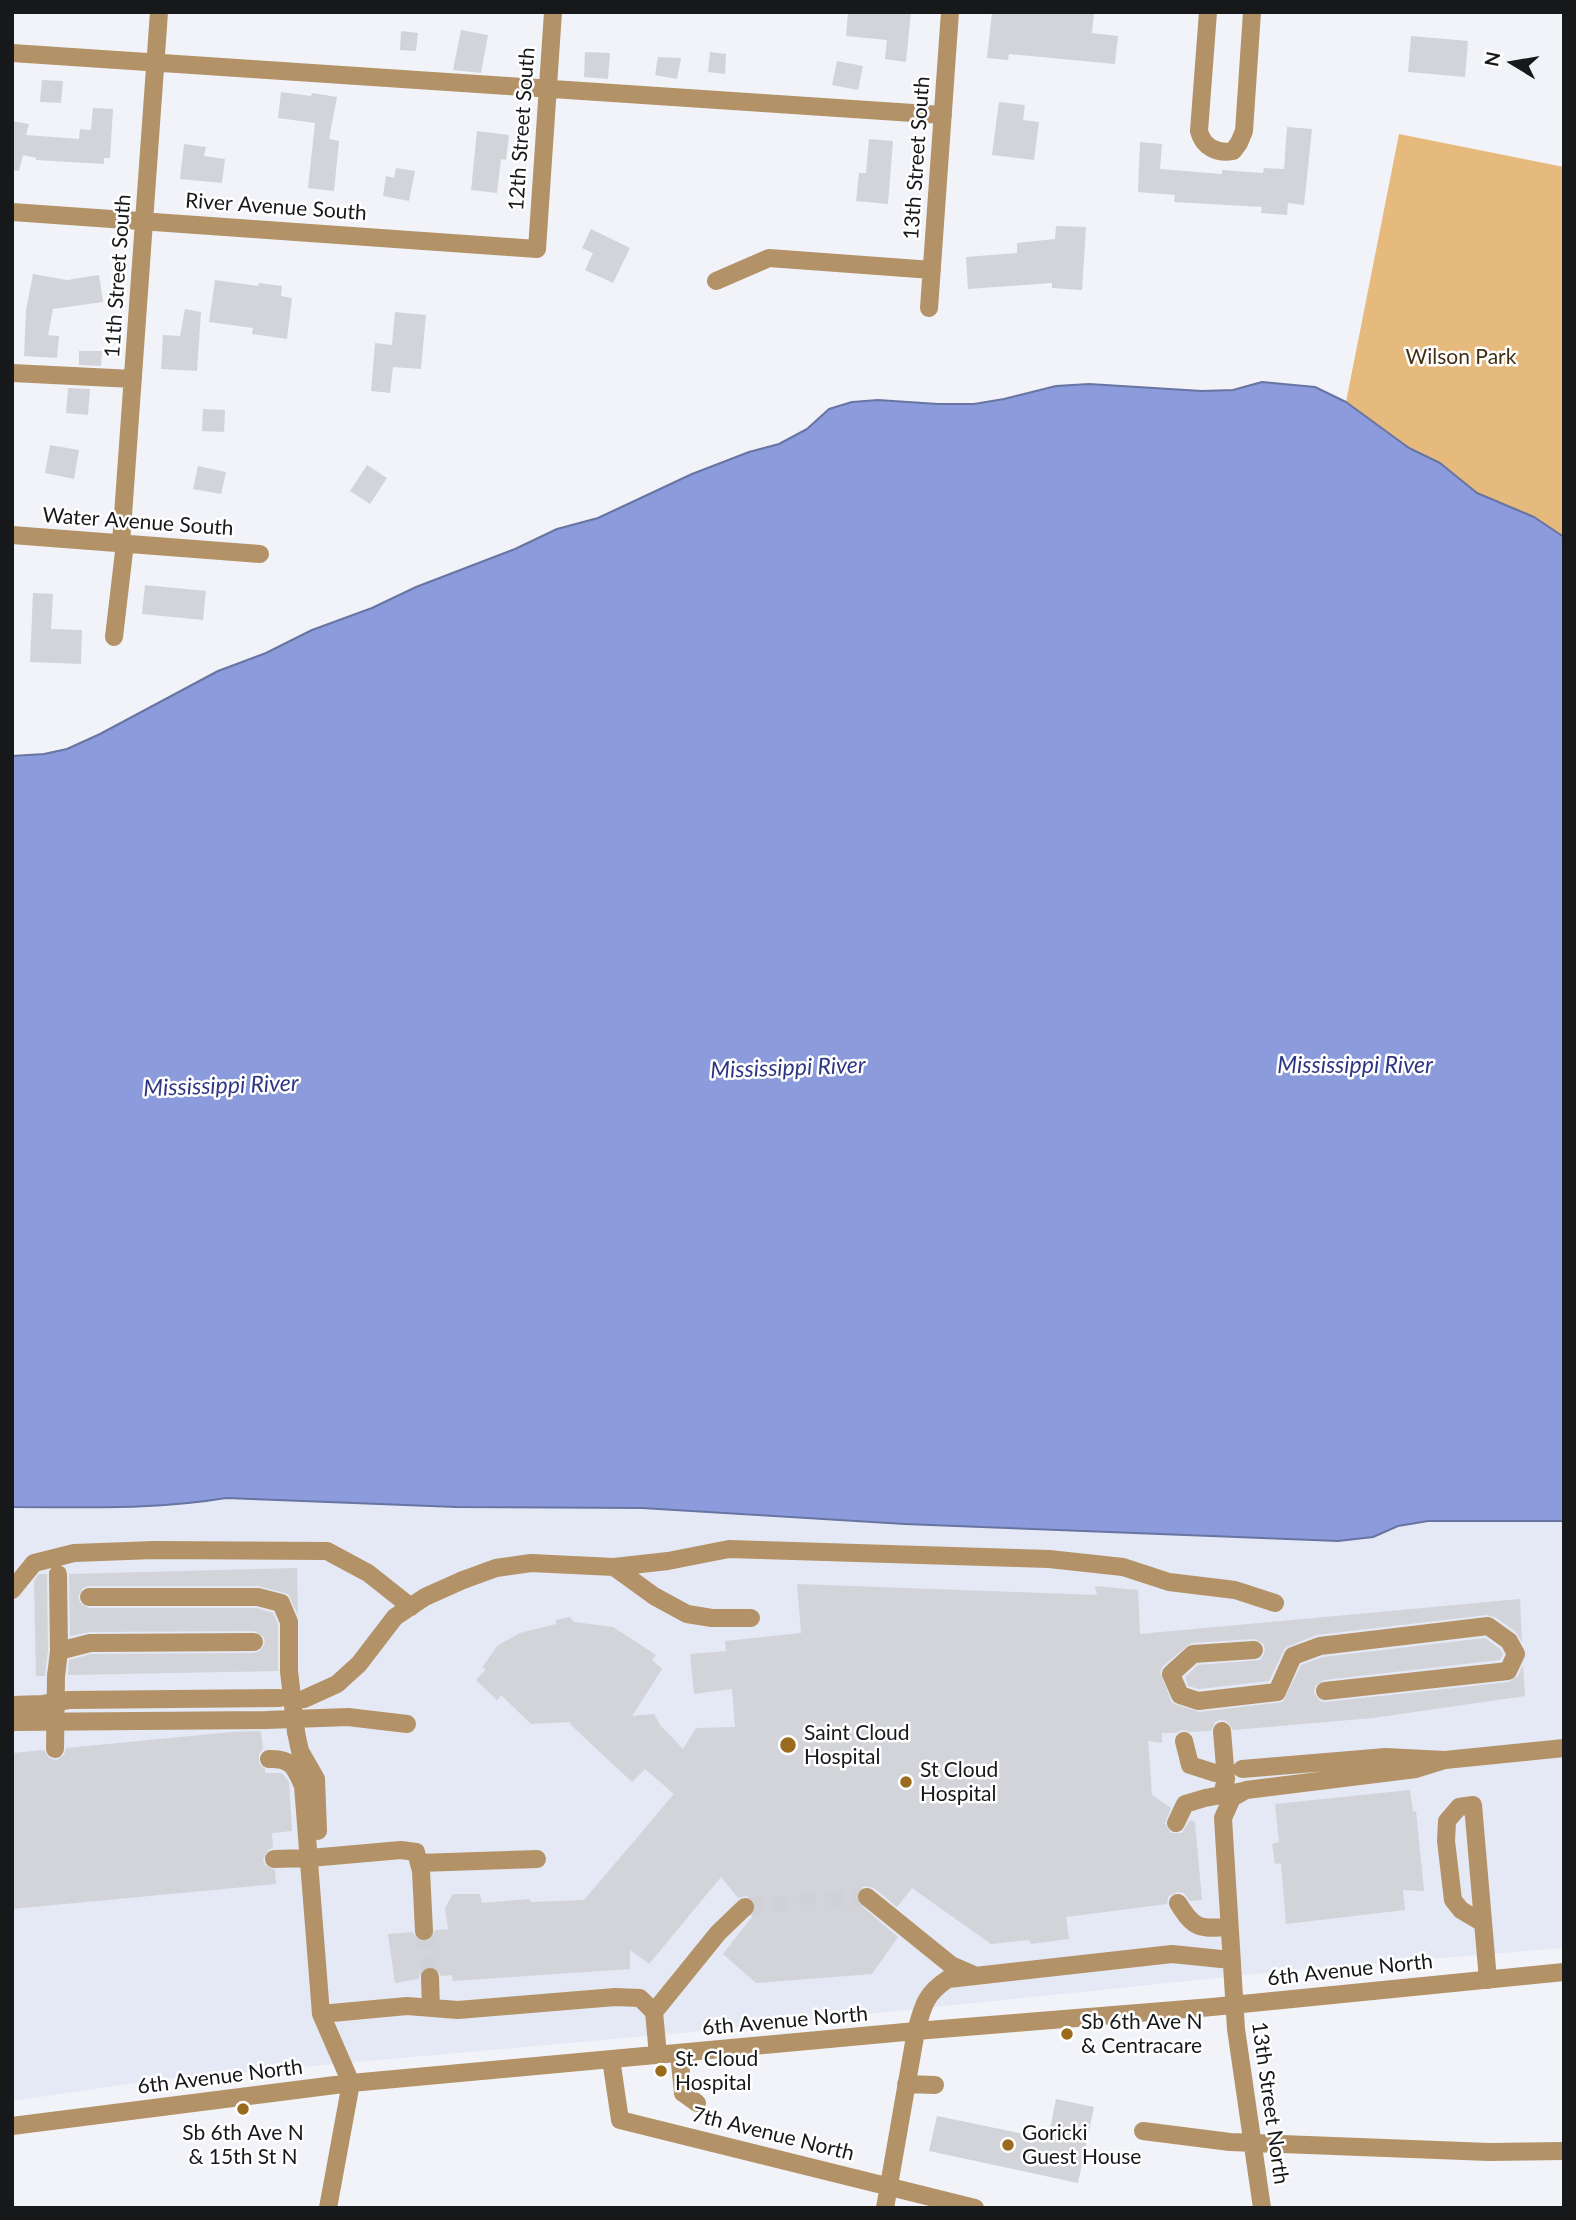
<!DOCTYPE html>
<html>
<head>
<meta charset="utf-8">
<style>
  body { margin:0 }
  #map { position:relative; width:1576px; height:2220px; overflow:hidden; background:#f1f3f8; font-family:Lato,sans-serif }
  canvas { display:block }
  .frame { position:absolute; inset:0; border:14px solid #17181a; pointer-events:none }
  .north { position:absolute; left:1478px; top:28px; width:70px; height:70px; -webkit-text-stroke:5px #fff; paint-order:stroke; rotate:281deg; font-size:19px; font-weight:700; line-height:28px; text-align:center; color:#17181a }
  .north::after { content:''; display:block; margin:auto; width:24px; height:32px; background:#17181a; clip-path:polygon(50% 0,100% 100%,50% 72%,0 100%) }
</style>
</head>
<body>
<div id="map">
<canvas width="1576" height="2220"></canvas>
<div class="frame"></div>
<div class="north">N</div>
</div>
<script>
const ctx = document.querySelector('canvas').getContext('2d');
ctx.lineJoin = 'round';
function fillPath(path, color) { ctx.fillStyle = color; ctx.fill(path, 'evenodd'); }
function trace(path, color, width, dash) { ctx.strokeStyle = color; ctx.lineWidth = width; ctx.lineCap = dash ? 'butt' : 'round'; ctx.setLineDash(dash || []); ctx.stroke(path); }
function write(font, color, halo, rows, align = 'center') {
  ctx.font = font + ' Lato,sans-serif'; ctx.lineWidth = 5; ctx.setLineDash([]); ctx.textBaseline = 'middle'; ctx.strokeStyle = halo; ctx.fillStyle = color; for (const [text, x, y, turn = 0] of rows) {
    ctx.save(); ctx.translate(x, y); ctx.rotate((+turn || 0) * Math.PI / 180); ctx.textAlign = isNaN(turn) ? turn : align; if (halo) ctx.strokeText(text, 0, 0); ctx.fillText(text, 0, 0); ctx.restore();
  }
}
fillPath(new Path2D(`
  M226,1498L546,1508H642L814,1520L1283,1540L1338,1541L1373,1537L1398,1526L1428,1521H1564V1948L1295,1970L692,2032L155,2080L12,2101V1507L155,1506L193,1504Z`), '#e5e8f5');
fillPath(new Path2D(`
  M1399,134L1564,167V537L1533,517L1477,493L1440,463L1409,448L1346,402Z`), '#e6ba7d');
const water = new Path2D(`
  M1262,382L1315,387L1346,402L1409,448L1440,463L1477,493L1534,517L1564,537V1521H1428L1398,1526L1373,1537L1338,1541L905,1524L642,1508L456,1507L226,1498C156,1510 84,1507 12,1507V756L44,754L67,749L100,734L218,671L266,653L312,630L372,608L416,587L515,549L557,529L598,518L692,474L749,452L779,444L807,429L829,409L852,402L878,400L938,404H974L1004,399L1056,386L1089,384L1202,391L1233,390Z`);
fillPath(water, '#8b9bdc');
trace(water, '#6874a2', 2);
fillPath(new Path2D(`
  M848,12H911L906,62L885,59L887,40L846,36Z
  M992,12H1094L1092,33L1118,36L1115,64L1009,54L1008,60L987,58Z
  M461,30L488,35L481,73L453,70Z
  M401,31L418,33L416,51L400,50Z
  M1411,36L1468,41L1465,77L1408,72Z
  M585,52L610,53L608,79L584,77Z
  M710,52L726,54L725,74L708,72Z
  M658,57L681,58L677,79L655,75Z
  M837,61L863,66L858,90L832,85Z
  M42,80L63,81L61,103L40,102Z
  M281,92L311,96L312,93L337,97L329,139L339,141L334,191L308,188L315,123L278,118Z
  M999,102L1025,105L1023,120L1039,122L1034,160L992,155Z
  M93,108L113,109L110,158H104V164L36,160V158L23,155L19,171L12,170V121L29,124L26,135L79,139L80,129L91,130Z
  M1287,127L1312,129L1304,205L1288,203L1287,215L1261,213L1262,207L1174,202L1175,195L1138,192L1140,142L1162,144L1160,169L1222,174V170L1263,173L1264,168L1284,169Z
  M477,131L509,135L506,160L501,159L497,193L471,190Z
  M869,139L893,141L888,204L856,201L859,173H866Z
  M184,144L206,147L204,156L225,159L222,183L180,179Z
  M396,168L415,171L409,201L383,196L386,176L394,178Z
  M1056,226L1086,227L1082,290L1052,288V283L968,289L966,257L1017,253V243L1055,239Z
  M591,229L630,248L613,283L585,270L593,253L582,248Z
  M33,274L67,280L99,275L103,302L53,309L48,335L59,336L57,358L24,356L26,310Z
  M215,280L258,286L259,283L282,286L281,296L292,298L287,339L252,334L253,328L209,322Z
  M185,309L201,312L197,371L161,369L163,335L180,336Z
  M395,312L426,315L421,369L393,367L390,393L371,391L375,343L392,345Z
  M79,351H102L101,366L79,365Z
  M68,388L90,389L88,415L66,413Z
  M203,409L225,410L224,432L202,431Z
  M50,445L79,450L74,479L45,473Z
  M367,465L387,478L370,504L350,491Z
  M198,466L226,472L221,494L193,489Z
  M145,585L206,591L203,620L142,614Z
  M33,593L53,594L51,629L82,630L81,664L30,662Z
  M297,1568L298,1615L288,1594L258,1586H89L83,1588L78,1596L80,1603L89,1608H257L273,1613L278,1624V1671L68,1675L69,1660L91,1654L254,1653L260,1651L265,1643L263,1636L254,1631L90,1632L70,1636L69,1574Z
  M39,1574H47L48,1650L45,1676H36L34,1581Z
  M797,1584L1097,1595L1095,1586L1138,1590L1140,1634L1520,1599L1522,1642L1516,1632L1495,1617L1487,1615L1316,1635L1285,1648L1269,1681L1199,1689L1188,1686L1185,1677L1198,1665L1260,1660L1264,1654L1265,1649L1263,1643L1254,1639L1191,1643L1163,1666L1160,1672L1172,1703L1199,1712L1283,1702L1301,1665L1323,1657L1485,1638L1500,1649L1503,1654L1500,1660L1324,1680L1315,1686L1314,1693L1320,1701L1326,1702L1509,1682L1518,1676L1523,1665L1525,1696L1373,1718L1233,1730L1227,1721L1220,1720L1215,1722L1211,1731L1191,1732L1182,1730L1176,1733H1162V1743L1148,1741L1152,1795L1171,1808L1165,1823L1171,1833H1182L1190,1820L1195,1822L1202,1900L1190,1901L1184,1893L1177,1892L1168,1897L1167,1904L1066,1917L1069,1939L1031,1944L1029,1940L991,1944L912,1888L897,1907L874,1888L864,1886L858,1890L857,1902L898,1937L872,1974L756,1983L723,1954L752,1917L756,1909V1904L747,1896L738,1898L721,1877L649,1964L630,1950V1969L453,1981L452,1975L441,1976L436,1967L429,1966L420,1971L419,1979L395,1983L388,1934L413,1932L418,1941H430L435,1930L448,1929L445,1908L453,1894H480L482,1903L530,1899L531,1902L584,1900L674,1794L645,1769L632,1782L570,1724L572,1722L531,1724L501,1695L497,1700L476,1680L486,1669L482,1668L497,1646L520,1633L556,1624V1620L570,1617L574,1622L613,1627L656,1655L652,1660L662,1669L632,1716L654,1714L660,1725L683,1749L696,1728L735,1727L732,1689L694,1694L690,1654L726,1651L725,1641L801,1633Z
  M261,1731L263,1749L259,1754V1764L265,1769V1773H282L289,1782L292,1831L272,1833L273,1848L268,1850L263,1859L265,1865L275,1870L276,1884L12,1909V1753L44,1750L49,1758L56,1760L64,1755L66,1748L232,1732Z
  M1410,1790L1413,1812L1416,1811L1424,1891L1403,1890L1405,1910L1286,1924L1281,1863L1275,1864L1272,1844L1279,1842L1275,1804Z
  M1056,2099L1094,2107L1078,2183L929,2151L937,2116L1048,2139Z`), '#d2d4d9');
trace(new Path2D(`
  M745,1907L867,1897
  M424,1931L430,1977`), '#d0d2d7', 18, [18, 9]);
trace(new Path2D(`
  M1208,12L1199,131C1203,147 1217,154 1233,151L1239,143L1244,131L1252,12
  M12,53L943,115
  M12,212L537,249L553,12
  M716,281L769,258L932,270
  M929,308L950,12
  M12,373L133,379
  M12,535L260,554
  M121,543L159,12
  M114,637L125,543
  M614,1567L668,1561L729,1549L1049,1559L1123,1567L1169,1582L1235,1590L1275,1603
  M58,1574L59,1651
  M12,1590L34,1563L74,1553L154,1550L327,1551L368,1573L411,1607
  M89,1597H258L281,1603L289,1622V1671
  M1254,1650L1193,1654L1171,1674L1180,1695L1198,1701L1277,1692L1293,1656L1320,1646L1488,1626L1509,1641L1516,1654L1508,1671L1325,1691
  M56,1676L59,1651L90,1643L254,1642
  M304,1699L337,1684L359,1664L395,1617L425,1597L463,1580L496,1568L531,1563L614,1567L654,1596L687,1614L712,1618H751
  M12,1705L43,1704L69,1700L280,1698
  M12,1722L266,1720L348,1717L407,1724
  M1222,1731L1226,1779L1222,1795
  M296,1732L300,1751L316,1779L318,1831
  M1184,1741L1190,1765L1215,1773
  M269,1759C292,1758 295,1768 303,1786L321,2014L351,2083L328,2208
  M1242,1769L1386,1757L1445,1760L1564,1748
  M1176,1823L1185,1804L1205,1798L1243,1791
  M274,1859L310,1858L401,1850L416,1852L421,1871L424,1931
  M419,1863L537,1859
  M867,1897L951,1965L974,1975
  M1178,1903C1194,1929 1199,1929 1229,1927
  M1483,1923L1461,1910L1453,1900L1446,1841L1447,1821L1459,1807L1473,1805L1488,1980
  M430,1977L431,2008
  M321,2014L407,2006L458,2010L615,1997L640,1998L654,2012
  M679,2053L683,2093L697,2103
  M658,2055L654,2012L718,1933L745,1907
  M611,2059L620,2120L975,2208
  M906,2084L935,2085
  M12,2126L351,2083L916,2031L1212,2007L1564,1972
  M1143,2131L1230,2142L1489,2152L1564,2151
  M885,2208L916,2031C923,2006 925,1994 948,1979L1172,1954L1231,1960
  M1262,2208L1236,2029L1223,1818L1232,1798L1246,1790L1416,1769L1445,1760`), '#b29266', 18);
trace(new Path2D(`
  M289,1671L296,1732
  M55,1749L56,1676`), '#b29266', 18);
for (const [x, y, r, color] of [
  [788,1745,9,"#9b6b1d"],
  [906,1782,7,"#9b6b1d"],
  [1067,2034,7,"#9b6b1d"],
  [661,2071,7,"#9b6b1d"],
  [243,2109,7,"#9b6b1d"],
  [1008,2145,7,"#9b6b1d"]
]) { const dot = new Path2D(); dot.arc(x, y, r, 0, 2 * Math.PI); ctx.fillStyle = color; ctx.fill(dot); trace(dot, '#fff', 2.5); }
write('21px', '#17181a', '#fff', [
  ["12th Street South",522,129,-86],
  ["13th Street South",917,158,-86],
  ["River Avenue South",276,207,4],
  ["11th Street South",118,276,-86],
  ["Water Avenue South",138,522,4],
  ["6th Avenue North",1350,1970,-6],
  ["6th Avenue North",785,2021,-5],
  ["6th Avenue North",220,2077,-7],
  ["13th Street North",1270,2103,82],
  ["7th Avenue North",773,2134,14]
]);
write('21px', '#433013', '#fff', [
  ["Wilson Park",1461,357]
]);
write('21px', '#17181a', '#fff', [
  ["Saint Cloud",804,1733],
  ["Hospital",804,1757],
  ["St Cloud",920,1770],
  ["Hospital",920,1794],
  ["Sb 6th Ave N",1081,2022],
  ["& Centracare",1081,2046],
  ["St. Cloud",675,2059],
  ["Hospital",675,2083],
  ["Sb 6th Ave N",243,2133,"center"],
  ["& 15th St N",243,2157,"center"],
  ["Goricki",1022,2133],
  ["Guest House",1022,2157]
], 'left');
write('italic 23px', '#2d3682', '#fff', [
  ["Mississippi River",1355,1066],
  ["Mississippi River",788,1068,-2],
  ["Mississippi River",221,1086,-2]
]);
</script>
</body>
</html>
